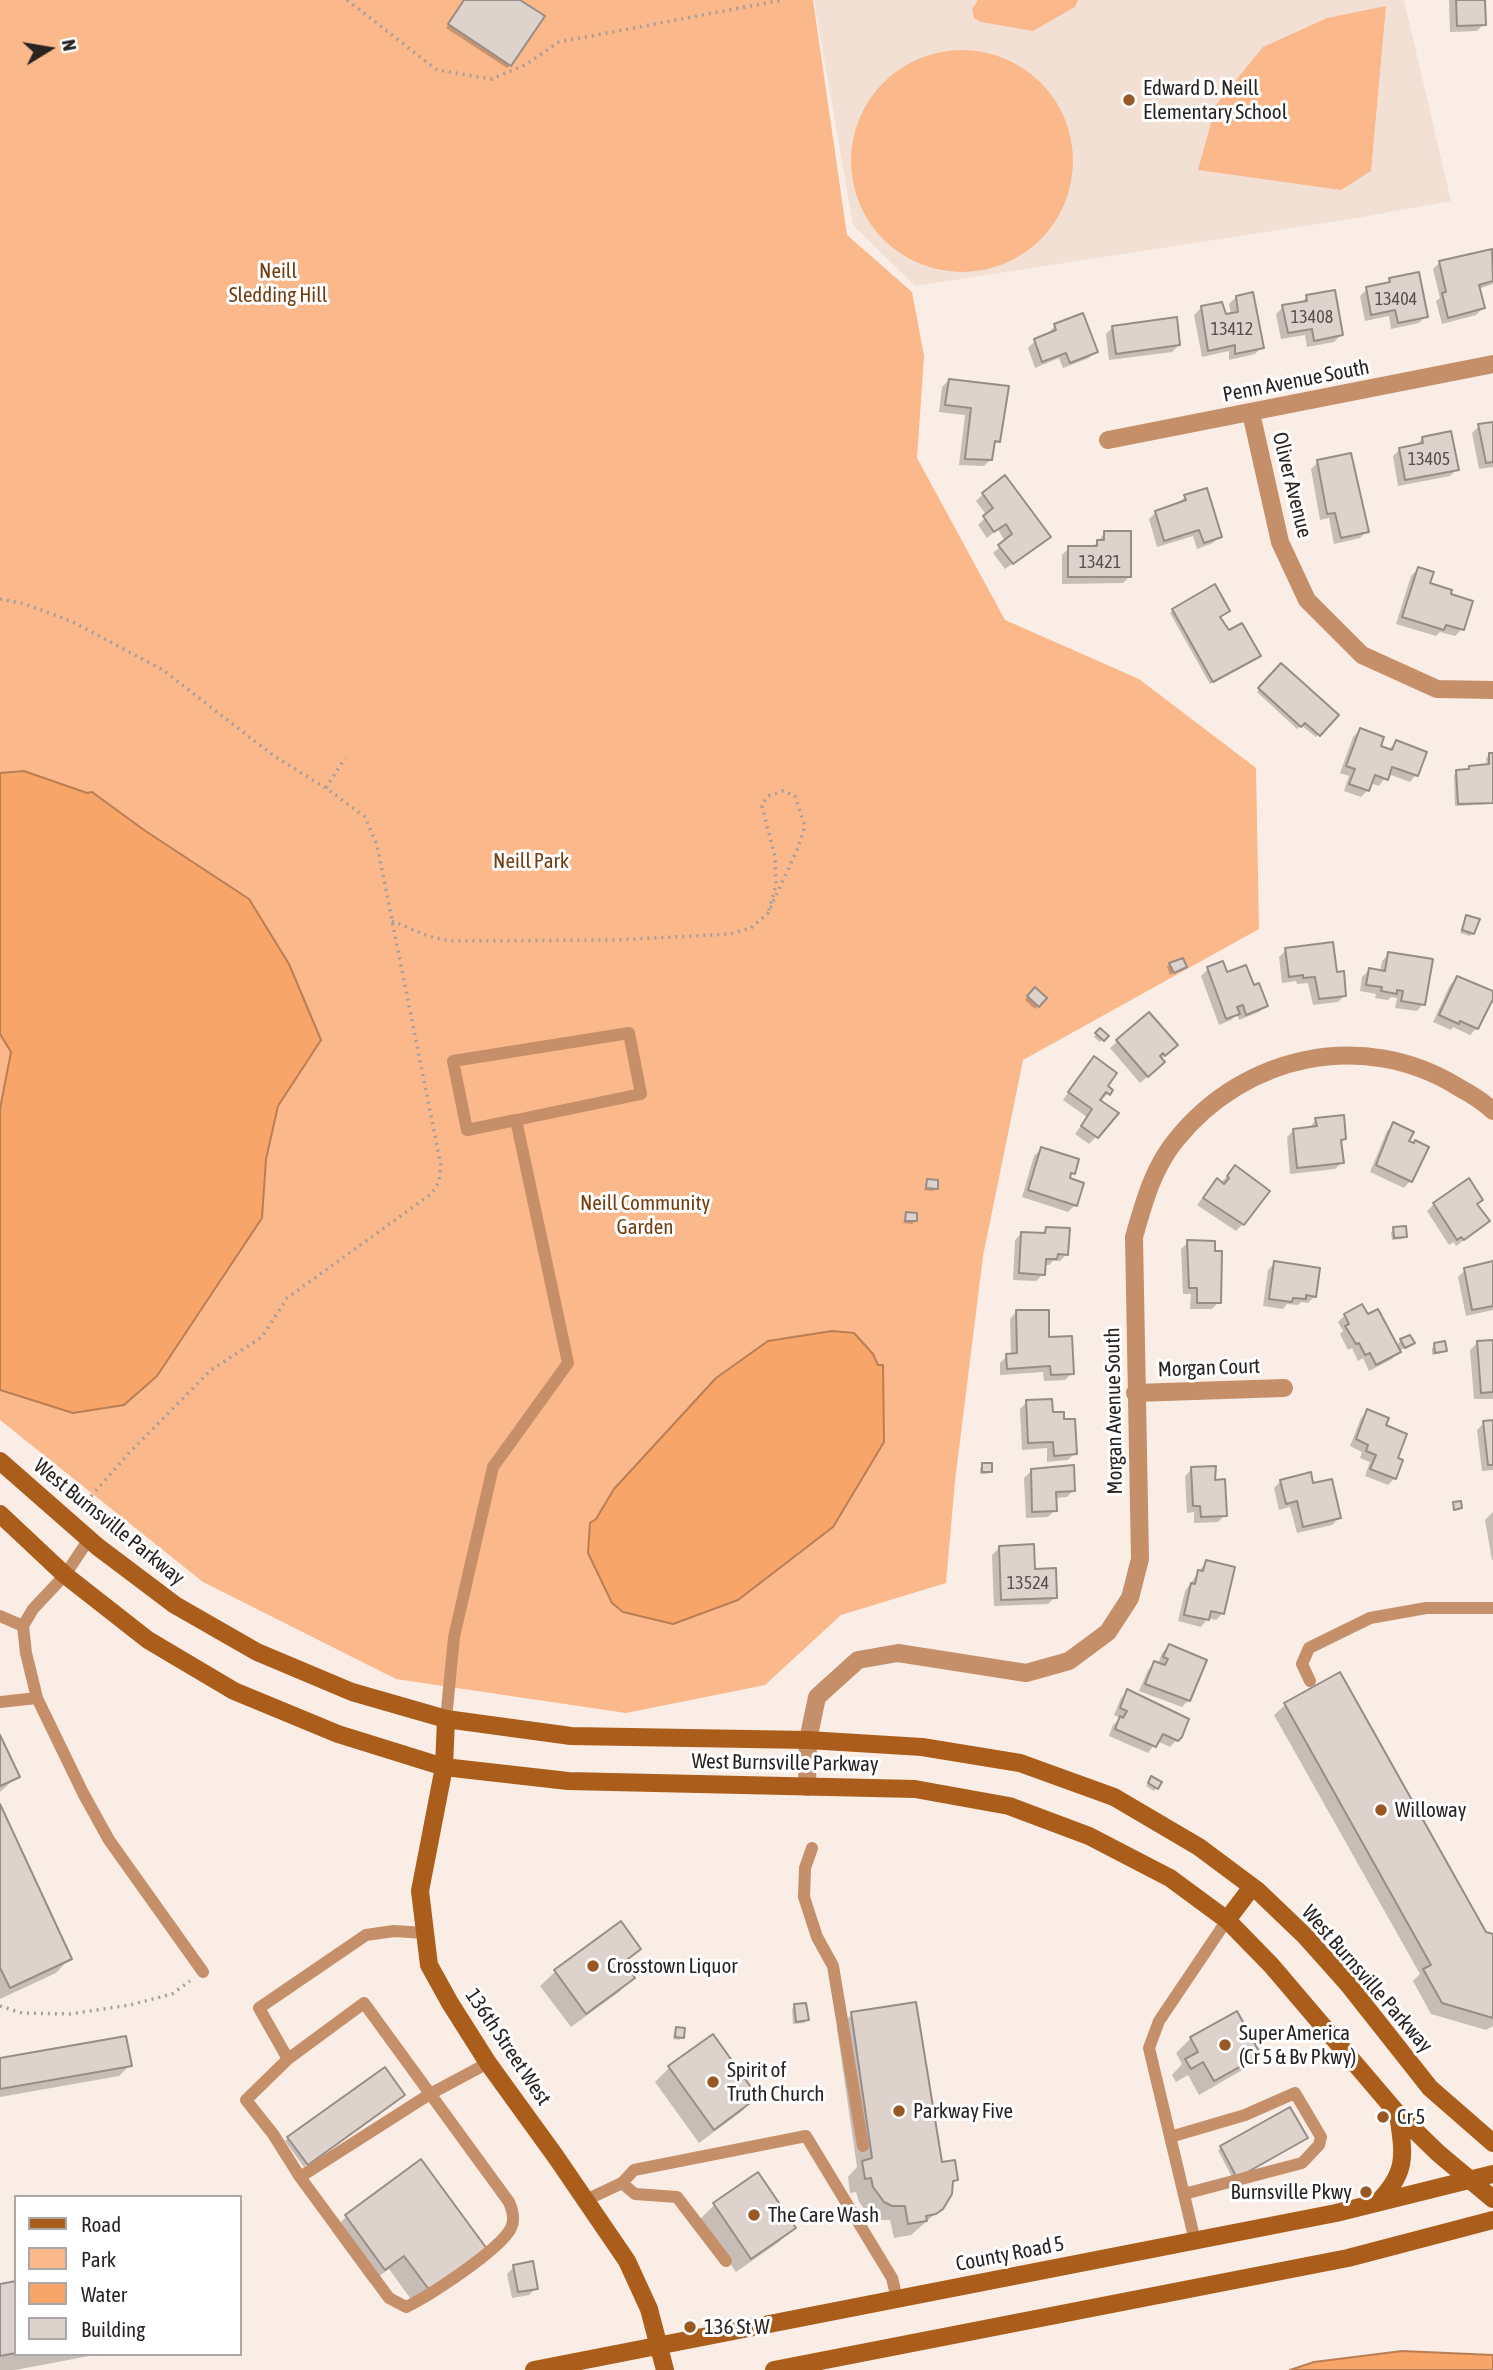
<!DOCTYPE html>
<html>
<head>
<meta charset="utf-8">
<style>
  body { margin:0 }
  #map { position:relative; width:1493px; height:2370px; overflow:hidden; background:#f9ede5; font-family:"Asap Condensed",sans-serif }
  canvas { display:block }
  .legend { position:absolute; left:14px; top:2195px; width:228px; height:161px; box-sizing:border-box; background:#fff; border:2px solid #a9a7a7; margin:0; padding:9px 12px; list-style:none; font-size:21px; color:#292422 }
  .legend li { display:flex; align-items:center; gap:14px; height:35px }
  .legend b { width:35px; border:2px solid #a9a7a7 }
  .north { position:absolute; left:14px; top:14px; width:70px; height:70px; -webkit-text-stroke:5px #fff; paint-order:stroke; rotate:79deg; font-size:19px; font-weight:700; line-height:28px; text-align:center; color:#292422 }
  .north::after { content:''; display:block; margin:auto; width:24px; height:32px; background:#292422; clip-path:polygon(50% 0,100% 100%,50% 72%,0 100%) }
</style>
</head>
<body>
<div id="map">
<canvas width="1493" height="2370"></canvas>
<ul class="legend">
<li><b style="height:9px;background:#ab5e1b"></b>Road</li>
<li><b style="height:19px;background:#fbb88a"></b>Park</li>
<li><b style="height:19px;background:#f8a569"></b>Water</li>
<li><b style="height:19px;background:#ded3cc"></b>Building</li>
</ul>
<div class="north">N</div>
</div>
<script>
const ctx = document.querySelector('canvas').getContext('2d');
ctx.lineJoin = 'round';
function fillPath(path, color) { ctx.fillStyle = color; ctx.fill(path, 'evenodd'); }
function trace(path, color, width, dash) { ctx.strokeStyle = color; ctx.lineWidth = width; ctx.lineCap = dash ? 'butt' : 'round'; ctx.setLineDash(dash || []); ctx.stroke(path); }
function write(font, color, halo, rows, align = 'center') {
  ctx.font = font + ' "Asap Condensed",sans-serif'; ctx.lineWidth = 6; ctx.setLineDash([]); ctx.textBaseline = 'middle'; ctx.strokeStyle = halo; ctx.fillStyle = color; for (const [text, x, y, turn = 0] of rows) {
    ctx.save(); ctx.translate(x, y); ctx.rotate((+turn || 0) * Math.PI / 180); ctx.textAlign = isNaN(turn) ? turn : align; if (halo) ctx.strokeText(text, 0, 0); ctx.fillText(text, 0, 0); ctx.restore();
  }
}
fillPath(new Path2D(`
  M814,0H1404L1451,201L1357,218L915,286L853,225Z`), '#f3e0d4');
fillPath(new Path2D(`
  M0,0H813L847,235L912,292L924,356L917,458L1005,620L1139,679L1256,768L1259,929L1023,1060L983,1256L955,1481L946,1583L841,1615L765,1685L626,1713L396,1679L203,1582L0,1420Z
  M978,0H1078L1075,7L1033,31L981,22L974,18L972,9Z
  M1386,6L1371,171L1341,190L1198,170L1216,105L1263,47L1327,18Z
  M851 161a111 111 0 1 1 222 0a111 111 0 1 1-222 0Z`), '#fbb88a');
const water = new Path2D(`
  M24,771L87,793L92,792L144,830L249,899L289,964L321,1040L278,1106L266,1159L262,1218L157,1376L124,1405L73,1413L0,1390V1109L11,1052L0,1034V773Z
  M832,1331L854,1333L873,1354L878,1365H883L884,1442L833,1527L738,1600L673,1624L623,1612L612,1603L588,1553L590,1523L596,1519L614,1489L716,1378L768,1341Z
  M1402,2351L1493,2355V2370H1290L1314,2362Z`);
fillPath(water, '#f8a569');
trace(water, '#ba7e54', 2);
fillPath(new Path2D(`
  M465,0H517L510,65L507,68L446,28Z
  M1449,0H1483L1484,24L1477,31L1450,32Z
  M1491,251L1493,284L1478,289L1483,308L1476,315L1442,324L1436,301L1440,298L1433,269L1440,262Z
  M1390,280L1426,316L1419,323L1391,329L1389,316L1365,321L1360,296L1367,289L1385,285Z
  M1236,297L1262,347L1255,354L1229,360V351L1202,357L1194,315L1201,308L1225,316L1231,315L1229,304Z
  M1307,297L1341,335L1334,342L1307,347L1305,335L1281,339L1276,314L1283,307L1299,304Z
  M1055,326L1096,351L1089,358L1063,368L1059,358L1035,368L1028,348L1035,341L1049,335L1048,333Z
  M1113,327L1179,345L1172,352L1109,360L1106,334Z
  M949,380L998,441L992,447L991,459L984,466L959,465L965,415L939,412L942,387Z
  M1493,424V467L1479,469L1472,433L1479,426Z
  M1423,438L1457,469L1450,476L1398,486L1393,456L1400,449L1416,445Z
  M1318,462L1367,531L1360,538L1334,544L1329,518L1320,520L1311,469Z
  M983,494L1042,543L1005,569L993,553L1005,542L998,529L987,538L978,525L987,516L976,501Z
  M1185,497L1220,536L1213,543L1197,549L1193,536L1157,547L1149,519L1156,512L1178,503Z
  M1105,533L1130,576L1123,583L1062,584V555L1069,548H1092Z
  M1418,569L1462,629L1455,636L1440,632L1436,636L1396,624L1411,576Z
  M1173,610L1219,617L1228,633L1259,656L1210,684L1170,613Z
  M1281,665L1336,715L1316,737L1301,725L1297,729L1257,692Z
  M1360,730L1378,747L1389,749L1396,742L1416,775L1410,782L1388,774L1379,786L1370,783L1368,790L1361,797L1344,791L1349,776L1340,773L1353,737Z
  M1489,755H1493V804L1455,806L1454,775L1457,772L1466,771L1469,767L1487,766L1486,758Z
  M1467,917L1473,933L1470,936L1460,933Z
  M1286,950L1335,974L1345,995L1338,1002L1313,1005L1308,983L1297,984L1296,981L1282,983L1279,957Z
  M1389,954L1423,1004L1417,1011L1395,1008L1397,998L1391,997L1388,1000L1375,998L1376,994L1360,991L1362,977L1369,970L1380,972L1382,961Z
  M1170,964L1185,967L1170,975L1167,967Z
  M1208,969L1226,974L1253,987L1266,1006L1259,1012L1239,1020L1237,1014L1231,1020L1219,1025L1201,976Z
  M1457,978L1493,993L1477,1028L1470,1035L1453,1027L1451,1030L1433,1022L1450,985Z
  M1035,989L1045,998L1035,1009L1025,1000Z
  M1149,1014L1169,1052L1160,1059L1156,1069L1140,1083L1110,1048Z
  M1100,1030L1106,1036L1100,1042L1094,1037Z
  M1087,1066L1111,1090L1100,1102L1097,1136L1089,1144L1075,1134L1087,1117L1063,1100Z
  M1316,1119L1345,1139L1340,1143L1342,1162L1335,1169L1290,1174L1287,1137L1294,1130L1309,1129Z
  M1394,1124L1407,1142L1410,1181L1404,1188L1370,1172L1387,1131Z
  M1041,1149L1073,1173L1067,1179L1082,1184L1075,1205L1068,1212L1022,1197L1034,1156Z
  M1235,1167L1243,1224L1236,1231L1197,1205L1210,1187L1217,1180L1221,1183Z
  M928,1181L936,1188L933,1191L924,1190Z
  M1434,1204L1476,1205L1475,1232L1456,1246L1454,1242L1449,1245L1427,1211Z
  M907,1214L915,1221L912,1224L903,1223Z
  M1046,1229L1067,1254L1060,1261H1053L1049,1265H1044L1043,1274L1036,1281L1013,1280L1015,1240L1022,1233L1041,1234Z
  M1394,1229L1405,1236L1402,1239L1392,1240L1391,1232Z
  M1188,1242L1219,1302L1212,1309H1190L1191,1294H1183L1181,1249Z
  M1275,1263L1315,1296L1308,1303L1301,1302L1298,1305L1287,1304L1283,1309L1263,1306L1268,1270Z
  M1493,1263V1310L1466,1316L1458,1277L1465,1270Z
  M1016,1312L1047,1339L1072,1373L1065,1380L1044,1381L1043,1372L1000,1375V1363L1007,1356L1011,1355L1010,1319Z
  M1345,1315L1367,1317L1396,1346L1401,1340L1413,1343L1399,1351L1392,1359L1369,1371L1363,1358L1358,1361L1352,1348L1348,1350L1340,1334L1343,1331L1338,1322Z
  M1493,1342V1399H1474L1470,1350L1477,1343Z
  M1435,1345L1445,1350L1442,1353L1432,1355V1348Z
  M1027,1402L1063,1421L1075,1453L1068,1460L1047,1462V1448L1022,1450L1020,1409Z
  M1368,1411L1383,1426L1396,1459L1395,1478L1388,1485L1365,1476L1370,1462L1360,1458L1362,1452L1350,1446L1361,1418Z
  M1493,1422V1470L1482,1471L1477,1430L1484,1423Z
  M983,1465L990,1471L987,1474H980V1468Z
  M1192,1469L1214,1482L1225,1515L1218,1522L1194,1523V1512L1187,1513L1185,1476Z
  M1031,1471L1074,1490L1067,1497L1055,1498V1510L1048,1517L1026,1518L1024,1478Z
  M1281,1481L1312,1485L1339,1518L1332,1525L1297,1533L1290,1507L1279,1510L1274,1488Z
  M1493,1512V1560H1492L1485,1520Z
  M999,1548L1034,1570L1055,1597L1048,1604L994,1606L992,1555Z
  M1206,1562L1223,1613L1216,1620L1208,1618L1201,1627L1178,1621L1185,1591Z
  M1169,1646L1189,1700L1182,1707L1139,1691L1148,1670L1155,1663L1158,1664L1162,1653Z
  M1128,1691L1180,1736L1170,1747L1157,1741L1148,1753L1109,1736L1113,1725L1120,1718L1114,1715L1121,1698Z
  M1285,1705L1485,1934L1493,1936V2026L1486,2030L1431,2014L1413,1981L1420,1974L1274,1715Z
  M0,1739L18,1776L0,1792Z
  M1152,1778L1157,1788L1154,1791L1146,1786Z
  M0,1809L70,1958L56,1973L0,1999Z
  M620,1924L639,1949L623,1964L633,1978L619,1992L571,2027L540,1986L555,1972Z
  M795,2006L807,2020L804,2023L793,2024L792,2009Z
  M1236,2013L1259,2055L1244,2069L1199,2095L1188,2075L1176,2082L1172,2075L1182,2064L1176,2053L1191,2038Z
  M852,2014L940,2165L956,2180L951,2185L942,2208L911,2235L894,2238L890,2220H877L870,2216L859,2202L856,2192L850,2193L848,2177L857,2167L837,2029Z
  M677,2029L682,2037L679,2040L673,2039L674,2032Z
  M0,2060L130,2065L119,2076L0,2097Z
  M670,2067L756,2097L741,2112L699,2143L655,2082Z
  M400,2098L304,2167L285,2141L288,2138Z
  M1290,2109L1306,2138L1233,2179L1218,2150Z
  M714,2205L793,2227L779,2242L736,2272L700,2219Z
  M346,2217L485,2249L415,2305L389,2269L370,2283L332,2231Z
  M514,2267L536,2288L529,2295L512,2298L507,2274Z
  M16,2283V2354H100L15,2370H0V2286Z`), '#0003');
const building = new Path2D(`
  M464,0H520L545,16L511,66L448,24Z
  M1456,0H1485L1486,25L1457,26Z
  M1492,249L1493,281L1479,285L1485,308L1448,318L1442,293L1446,292L1439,261Z
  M1419,272L1428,317L1398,323L1395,310L1371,315L1366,287L1390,282L1389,278Z
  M1335,290L1343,335L1314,341L1312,329L1288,333L1282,305L1307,301L1306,295Z
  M1253,292L1264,348L1235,354V345L1208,351L1201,306L1222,302L1226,314L1238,312L1236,296Z
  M1083,313L1098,352L1070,363L1066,353L1042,362L1034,339L1056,330L1054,324Z
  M1177,317L1180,345L1116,354L1112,326Z
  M949,379L1009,386L1000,442L995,441L992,460L965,459L971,408L945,405Z
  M1493,422V462L1486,463L1478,424Z
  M1451,431L1459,470L1405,480L1399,448L1423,443L1422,437Z
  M1351,453L1369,532L1341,538L1335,513L1327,514L1317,460Z
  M1005,475L1051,537L1013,564L998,545L1012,534L1006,524L994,532L983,516L993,508L982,493Z
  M1207,488L1222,537L1204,543L1199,530L1164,541L1155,511L1186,500L1184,495Z
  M1104,531H1131V577H1068V546H1097V540H1104Z
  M1418,567L1434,572L1430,583L1452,590L1451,594L1473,601L1464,630L1446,625L1444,630L1402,617Z
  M1215,584L1230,611L1220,617L1229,630L1242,623L1261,656L1213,682L1172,609Z
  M1281,663L1339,715L1320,736L1305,723L1301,727L1258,688Z
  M1360,728L1384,737L1381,746L1392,750L1396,740L1427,752L1418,776L1392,767L1388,780L1375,775L1369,791L1349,784L1355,769L1346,766Z
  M1489,753H1493V803L1458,804L1456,770L1469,769V766L1489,764Z
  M1466,915L1480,919L1474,934L1462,930Z
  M1333,942L1337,972L1344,971L1346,996L1319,999L1315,977L1303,978V975L1289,977L1285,948Z
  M1388,952L1433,959L1425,1005L1401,1001L1403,991L1397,990V994L1381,991L1382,987L1366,985L1369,968L1385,971Z
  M1183,958L1187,967L1174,973L1169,963Z
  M1223,961L1227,972L1246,965L1254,985L1259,983L1268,1006L1246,1015L1243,1005L1237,1007L1240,1014L1226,1019L1207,967Z
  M1457,976L1493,991V999L1478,1029L1460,1021L1459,1024L1439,1015Z
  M1035,987L1047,998L1039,1007L1027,996Z
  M1149,1012L1178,1045L1165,1056L1163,1053L1160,1056L1165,1062L1148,1077L1116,1040Z
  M1100,1028L1109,1036L1104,1041L1095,1033Z
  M1094,1056L1117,1073L1108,1086L1113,1090L1110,1095L1106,1092L1100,1100L1119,1113L1098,1138L1081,1126L1092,1109L1068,1092Z
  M1344,1115L1346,1139L1341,1140L1344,1163L1297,1168L1293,1129L1317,1126L1315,1118Z
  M1393,1122L1414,1132L1409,1141L1414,1143L1415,1140L1429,1147L1412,1182L1376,1165Z
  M1041,1147L1079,1159L1075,1174L1071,1173L1070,1178L1084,1183L1077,1206L1028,1190Z
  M1235,1165L1270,1191L1244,1225L1203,1198L1217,1178L1224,1184L1229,1178L1227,1176Z
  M1469,1178L1483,1200L1477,1204L1490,1221L1464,1240L1461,1237L1457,1240L1433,1203Z
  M927,1179L938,1180V1189L926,1188Z
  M906,1212L917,1213V1221H905Z
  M1406,1226L1407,1237L1394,1238L1393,1227Z
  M1046,1227L1070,1228L1068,1255L1058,1254L1057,1259H1046L1045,1275L1019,1273L1021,1232L1045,1233Z
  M1187,1240L1215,1241V1251H1222L1221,1303H1197V1288H1189Z
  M1274,1261L1320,1268L1316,1297L1306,1295V1299L1293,1298L1292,1302L1269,1299Z
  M1493,1261V1306L1472,1310L1464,1268Z
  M1362,1304L1368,1314L1378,1309L1401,1352L1376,1365L1370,1353L1365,1355L1359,1343L1356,1344L1345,1326L1349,1324L1344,1314Z
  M1016,1310H1049V1337L1072,1336L1074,1374L1051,1375L1050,1366L1007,1369L1006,1354L1017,1353Z
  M1410,1335L1415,1343L1405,1348L1400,1339Z
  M1493,1340V1392L1481,1393L1477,1341Z
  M1445,1341L1447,1351L1435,1353L1434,1343Z
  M1052,1399L1053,1412H1064V1419H1075L1077,1454L1054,1456L1053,1442L1028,1443L1026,1400Z
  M1367,1409L1389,1418L1386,1425L1407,1434L1398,1458L1403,1460L1396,1479L1370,1469L1376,1455L1366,1451L1368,1445L1356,1439Z
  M1493,1420V1465H1488L1483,1421Z
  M982,1463H992V1472H982Z
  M1074,1465L1075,1491L1056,1492L1057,1511L1032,1512L1031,1469Z
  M1216,1466L1215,1480L1225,1479L1227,1516L1201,1517L1200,1506H1193L1191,1467Z
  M1311,1472L1313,1483L1332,1479L1341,1518L1303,1527L1297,1501L1286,1504L1280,1480Z
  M1461,1501L1462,1508L1454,1510L1453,1502Z
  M1034,1544L1035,1569L1056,1568L1057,1598L1001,1600L999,1546Z
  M1206,1560L1235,1567L1224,1614L1211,1611L1209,1620L1184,1615L1191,1583L1195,1584L1198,1570L1203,1571Z
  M1169,1644L1207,1660L1190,1701L1145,1684L1154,1661L1165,1665L1168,1659L1163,1657Z
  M1340,1672L1486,1932L1493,1934V2018L1442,2003L1423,1969L1431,1965L1284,1703Z
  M1127,1689L1189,1719L1182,1737L1178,1741L1163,1734L1156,1747L1115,1729L1120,1716L1123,1718L1127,1711L1120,1708Z
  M0,1735L20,1777L0,1786Z
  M1151,1776L1162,1782L1158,1789L1148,1783Z
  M0,1804L72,1959L10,1988L0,1968Z
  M621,1921L641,1949L624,1962L635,1978L586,2014L554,1970Z
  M916,2002L942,2162L955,2160L958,2180L953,2181L952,2194L943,2209L936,2214L926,2216L927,2221L908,2224L905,2206H892L884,2202L873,2187L871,2178L865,2179L862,2161L872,2158L851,2012Z
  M806,2003L809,2020L796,2022L794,2004Z
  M1237,2011L1261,2055L1214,2081L1203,2062L1191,2069L1185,2059L1198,2052L1190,2037Z
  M676,2027L685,2028L684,2038L675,2037Z
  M713,2034L758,2097L714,2130L668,2066Z
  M126,2036L132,2066L0,2089V2058Z
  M385,2067L405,2095L308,2165L287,2137Z
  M1290,2107L1308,2138L1237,2178L1220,2146Z
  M421,2159L487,2249L430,2291L404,2256L385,2270L345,2215Z
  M758,2172L796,2228L751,2259L713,2203Z
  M533,2261L538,2289L518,2292L513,2265Z
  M16,2281V2353L0,2356V2284Z`);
fillPath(building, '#ded3cc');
trace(building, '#978d86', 2);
trace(new Path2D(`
  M347,0L437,70L492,79L525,65L559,42L782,0
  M0,599L25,604L71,621L163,670L274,756L326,788L365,817L377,845L441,1166L439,1182L431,1194L287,1298L262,1337L211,1370L128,1454L84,1504
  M326,788L345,758
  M392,921L428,936L450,941L616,940L730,934L751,928L768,913L798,848L805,826L795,796L783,791L768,796L762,806L775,857L776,885L768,913
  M0,2006L22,2013L70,2014L130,2005L172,1994L190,1981`), '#a89e99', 3.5, [2, 5]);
trace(new Path2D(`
  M89,1539L65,1575L33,1609L23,1626L26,1653L37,1698L83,1793L109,1840L203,1972
  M0,1616L23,1626
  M1310,1681L1302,1664L1309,1648L1370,1618L1426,1608H1493
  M0,1702L37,1698
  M446,1719L454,1637L493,1467L568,1363L516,1120L641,1094L629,1033L453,1061L467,1130L516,1120
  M812,1848L805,1868L804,1897L817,1937L833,1966L863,2146
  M425,1933L394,1931L366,1935L259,2008L288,2059L246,2100L273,2134L300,2177L430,2094L488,2063
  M288,2059L364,2003L509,2202C513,2211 515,2220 511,2228C500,2250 429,2296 406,2307L389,2298L300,2177
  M1170,2137L1245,2115L1295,2093L1321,2137L1319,2145L1302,2163L1184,2194
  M622,2183L634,2170L806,2136L892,2278L897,2299
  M586,2200L622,2183L635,2194L677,2197L726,2261
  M1195,2241L1149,2048L1159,2021L1227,1920`), '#c58f6a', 12);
trace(new Path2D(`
  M1251,413L1280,542L1307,600L1362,655L1437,689L1493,690
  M1108,440L1493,364
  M1135,1393L1284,1388
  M807,1787L808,1740L817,1697L858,1660L898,1653L1026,1673L1069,1661L1108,1632L1130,1598L1140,1559L1134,1237C1144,1202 1153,1168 1176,1140C1245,1054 1364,1029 1458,1087C1471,1094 1483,1101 1493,1111`), '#c58f6a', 18);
trace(new Path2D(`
  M0,1461L98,1547L175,1605L257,1652L352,1692L446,1719L571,1736L808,1740L922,1747L1020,1763L1114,1797L1199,1847L1258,1891L1305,1936L1347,1983L1430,2088L1493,2143
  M0,1514L65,1575L148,1640L234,1691L338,1734L444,1767L568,1781L915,1789L1009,1806L1089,1836L1170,1878L1227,1920L1271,1965L1398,2114L1438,2153L1493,2199
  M446,1719L444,1767L420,1891L429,1965L450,2003L488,2063L556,2157L627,2261L649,2309L665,2370
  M1227,1920L1252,1887
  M1377,2203C1408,2172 1404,2155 1398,2114
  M534,2370L1336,2213L1493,2174
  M774,2370L1348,2258L1493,2220`), '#ab5e1b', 18);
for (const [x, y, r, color] of [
  [1129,100,7,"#9a5924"],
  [1381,1810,7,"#9a5924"],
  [593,1966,7,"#9a5924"],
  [1225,2045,7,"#9a5924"],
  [713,2082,7,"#9a5924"],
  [899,2111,7,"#9a5924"],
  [1383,2117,7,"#9a5924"],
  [1366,2192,7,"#9a5924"],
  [754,2215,7,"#9a5924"],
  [690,2327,7,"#9a5924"]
]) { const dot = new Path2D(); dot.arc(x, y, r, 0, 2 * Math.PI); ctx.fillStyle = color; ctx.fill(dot); trace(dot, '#fff', 2.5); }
write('18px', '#56504c', null, [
  ["13404",1396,299],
  ["13408",1312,317],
  ["13412",1232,329],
  ["13405",1429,459],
  ["13421",1100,562],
  ["13524",1028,1583]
]);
write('21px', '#292422', '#fff', [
  ["Edward D. Neill",1143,88],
  ["Elementary School",1143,112],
  ["Willoway",1395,1810],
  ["Crosstown Liquor",607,1966],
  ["Super America",1239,2033],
  ["(Cr 5 & Bv Pkwy)",1239,2057],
  ["Spirit of",727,2070],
  ["Truth Church",727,2094],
  ["Parkway Five",913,2111],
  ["Cr 5",1397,2117],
  ["Burnsville Pkwy",1352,2192,"right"],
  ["The Care Wash",768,2215],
  ["136 St W",704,2327]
], 'left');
write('21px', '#723d10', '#fff', [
  ["Neill",278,271],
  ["Sledding Hill",278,295],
  ["Neill Park",531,861],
  ["Neill Community",645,1203],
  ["Garden",645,1227]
]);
write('21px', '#292422', '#fff', [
  ["Penn Avenue South",1296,381,-11],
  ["Oliver Avenue",1292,485,76],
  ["Morgan Court",1209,1368,-2],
  ["Morgan Avenue South",1114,1411,-91],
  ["West Burnsville Parkway",109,1522,39],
  ["West Burnsville Parkway",785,1763,1],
  ["West Burnsville Parkway",1367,1979,49],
  ["136th Street West",508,2047,56],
  ["County Road 5",1010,2254,-11]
]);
</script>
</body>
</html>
